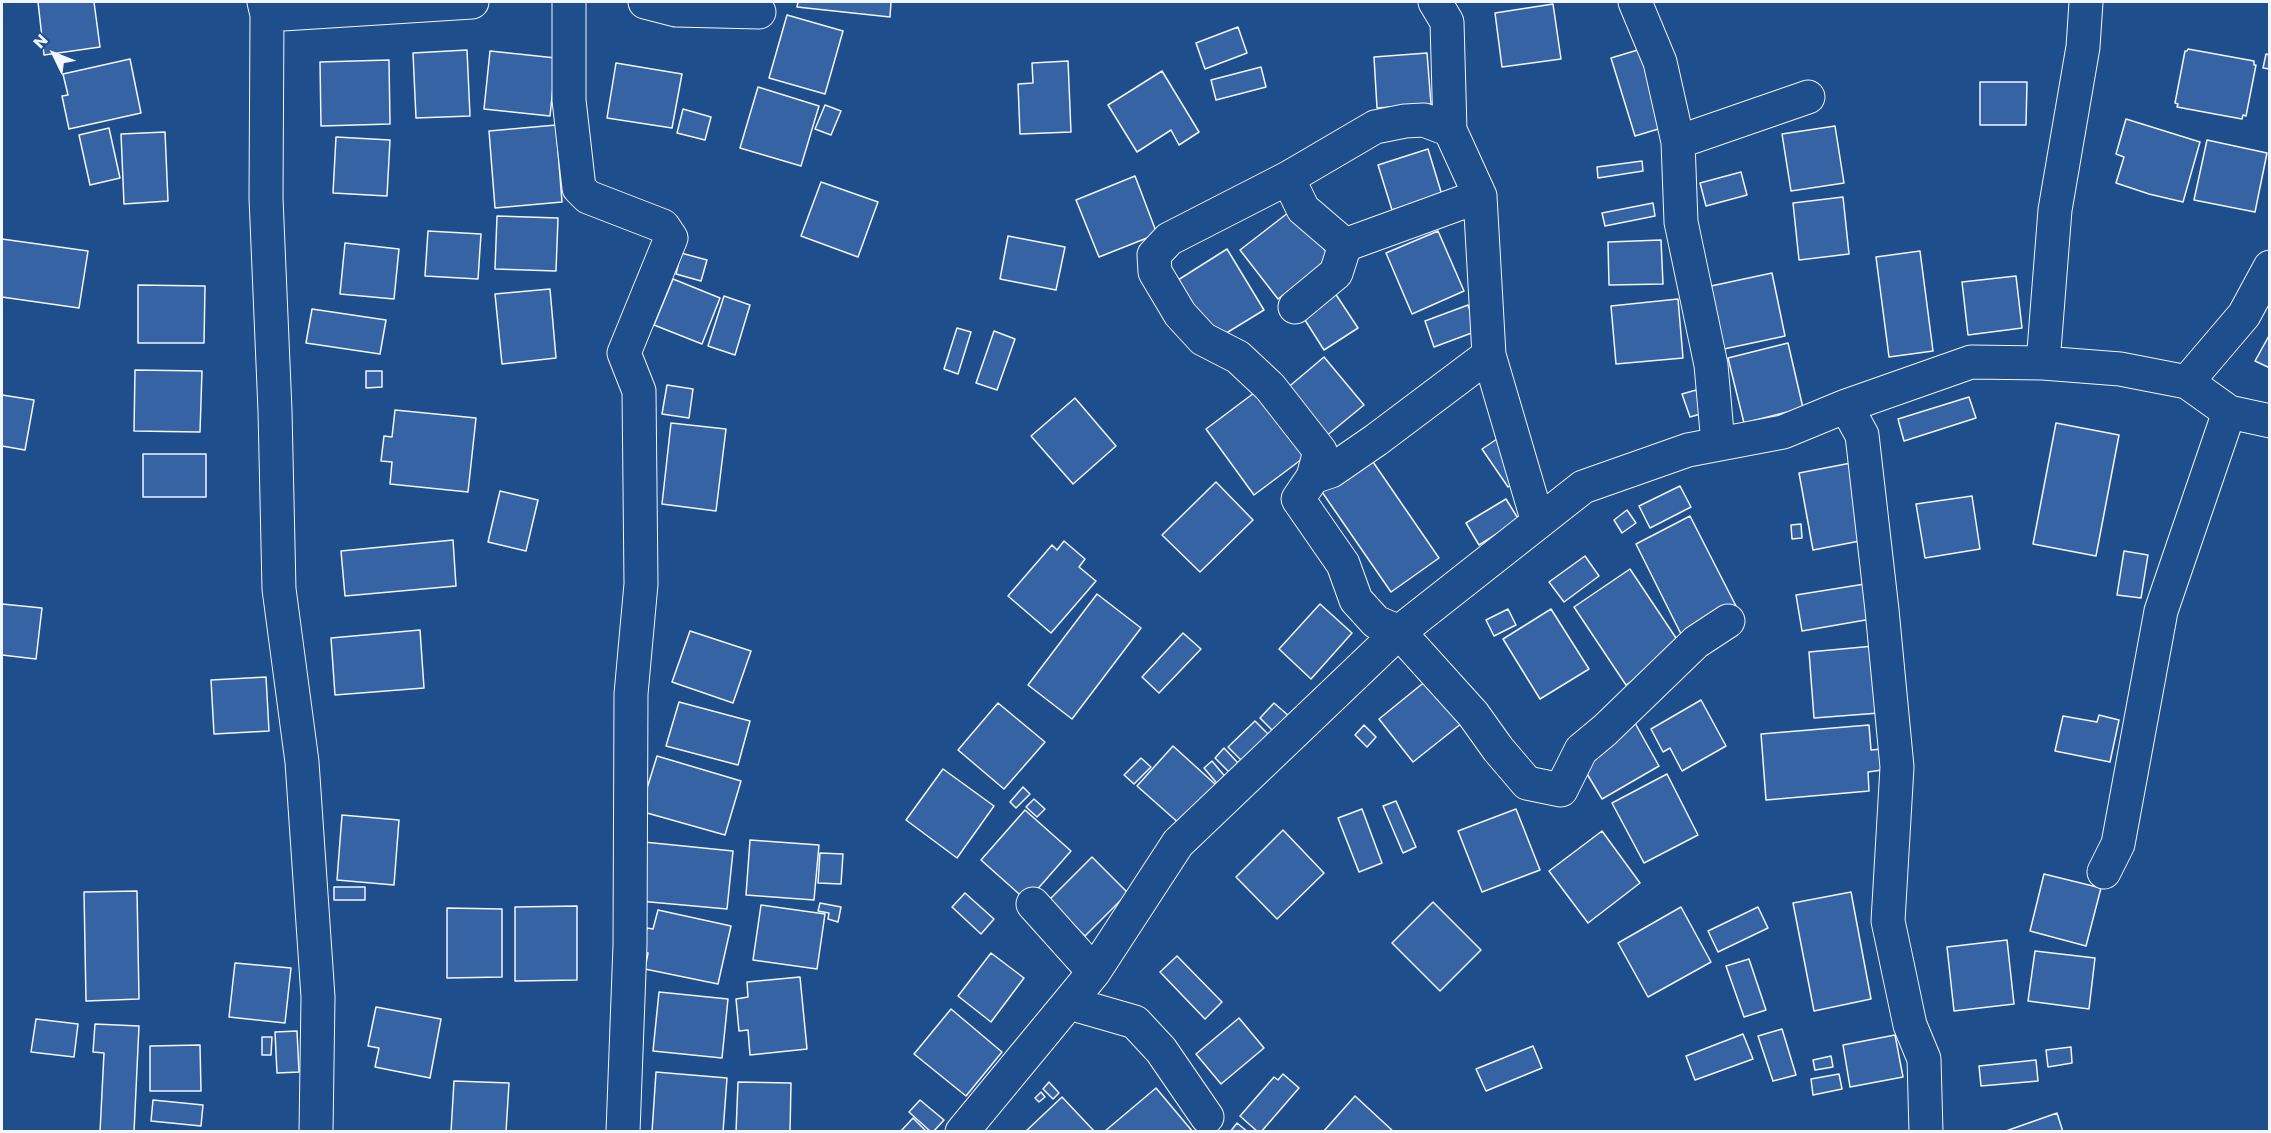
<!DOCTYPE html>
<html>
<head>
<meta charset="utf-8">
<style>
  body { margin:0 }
  #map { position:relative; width:2271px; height:1133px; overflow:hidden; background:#1f4e8c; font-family:Poppins,sans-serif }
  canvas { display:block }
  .frame { position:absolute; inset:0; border:3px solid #f2f6ff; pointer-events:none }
  .north { position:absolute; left:24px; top:24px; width:60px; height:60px; -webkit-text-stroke:4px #1f4e8c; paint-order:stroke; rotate:313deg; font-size:16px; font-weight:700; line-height:24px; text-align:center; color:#f2f6ff }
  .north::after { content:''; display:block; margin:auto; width:21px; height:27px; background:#f2f6ff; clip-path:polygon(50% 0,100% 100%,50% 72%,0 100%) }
</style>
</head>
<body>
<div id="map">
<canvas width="2271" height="1133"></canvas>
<div class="frame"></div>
<div class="north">N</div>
</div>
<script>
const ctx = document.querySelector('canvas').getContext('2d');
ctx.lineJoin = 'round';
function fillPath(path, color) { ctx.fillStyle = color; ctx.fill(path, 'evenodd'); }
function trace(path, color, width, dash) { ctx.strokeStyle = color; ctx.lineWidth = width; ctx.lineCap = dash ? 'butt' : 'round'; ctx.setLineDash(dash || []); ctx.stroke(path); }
const building = new Path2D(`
  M38,2H94L100,47L44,55Z
  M798,2H891L890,17L797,7Z
  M1553,4L1561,59L1502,67L1495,13Z
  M787,15L843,31L825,94L769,78Z
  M1238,27L1247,53L1205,69L1196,43Z
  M1641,49L1665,127L1635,136L1611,58Z
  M2188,49L2254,61V65H2256L2246,116L2243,115L2242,119L2177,107L2178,104L2175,103L2185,51H2187Z
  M467,50L470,116L416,118L413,53Z
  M490,51L556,58L550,116L484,109Z
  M1427,53L1431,104L1377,108L1374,57Z
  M2266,54L2270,55V69L2263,68Z
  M130,59L141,113L69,129L62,96L68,95L63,74Z
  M389,60L390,124L321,126L320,62Z
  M1068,61L1071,132L1020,134L1018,84L1033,83L1032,63Z
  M616,63L682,74L672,128L607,118Z
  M1261,67L1266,87L1216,100L1211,80Z
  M1162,71L1199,132L1179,145L1171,130L1137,152L1108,105Z
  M1980,82H2027L2026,125H1980Z
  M758,87L819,106L801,166L740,148Z
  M825,105L841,111L831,135L815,129Z
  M683,109L711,117L705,140L677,133Z
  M2126,119L2200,142L2183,202L2149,194L2116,183L2124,157L2116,154Z
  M556,125L562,202L495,208L489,131Z
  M1835,126L1844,183L1791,191L1782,134Z
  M109,128L120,178L90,185L79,135Z
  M165,132L168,201L124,204L121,134Z
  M336,137L390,140L387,196L333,193Z
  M2207,140L2267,153L2255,212L2194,200Z
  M1428,149L1442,195L1392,210L1378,165Z
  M1642,161L1643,171L1598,178L1597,167Z
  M1741,172L1747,195L1706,206L1700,183Z
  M1135,176L1157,234L1099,257L1076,200Z
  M821,182L878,202L858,257L801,236Z
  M1843,197L1849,254L1799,260L1793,203Z
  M1653,203L1655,216L1605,226L1602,213Z
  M1293,209L1331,258L1278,299L1240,250Z
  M497,216L558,218L556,271L495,269Z
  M428,231L481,234L478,279L425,276Z
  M1438,231L1464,291L1412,314L1386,253Z
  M1008,236L1065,247L1056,290L1000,279Z
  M2,239L88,251L79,308L2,297Z
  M1661,240L1663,284L1609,285L1608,242Z
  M345,243L399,249L394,299L340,294Z
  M1227,249L1264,310L1215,340L1178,280Z
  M1920,251L1933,351L1889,357L1876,257Z
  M681,253L707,260L701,281L676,274Z
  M1772,273L1785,336L1724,349L1711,286Z
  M2016,276L2022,328L1968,335L1962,282Z
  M673,279L720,298L702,344L654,325Z
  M138,285L205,286L204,343H138Z
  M1331,287L1358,328L1324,350L1298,309Z
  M550,289L556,358L502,364L495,294Z
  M724,296L750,305L735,355L708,346Z
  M1678,299L1683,358L1616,364L1611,306Z
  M1468,305L1477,331L1434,347L1425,321Z
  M312,309L386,320L380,354L306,343Z
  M957,328L971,332L958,374L944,369Z
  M994,331L1015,339L997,390L976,383Z
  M2270,334V368L2255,361Z
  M1788,343L1803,408L1744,423L1728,358Z
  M1324,357L1364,405L1319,442L1279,395Z
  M135,370L202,371L200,432L134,431Z
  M366,371H382V387L366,388Z
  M667,385L693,389L689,418L662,414Z
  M1262,387L1310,453L1254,495L1206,429Z
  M1696,390L1704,413L1690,417L1682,394Z
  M2,395L34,400L25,450L2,446Z
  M1969,397L1976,418L1904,441L1898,419Z
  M1075,398L1116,446L1073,484L1031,436Z
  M395,410L476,418L468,492L390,484L392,462L381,461L384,436L392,437Z
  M671,423L726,429L716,511L662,504Z
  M2056,423L2119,435L2096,556L2033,544Z
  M1497,439L1522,477L1508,487L1482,449Z
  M143,454H206V497H143Z
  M1371,459L1439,558L1391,592L1322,492Z
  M1851,463L1865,540L1813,550L1799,473Z
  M1216,482L1253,520L1200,572L1162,535Z
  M1680,486L1691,507L1650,528L1639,506Z
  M500,491L538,500L526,551L488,542Z
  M1972,496L1980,549L1925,558L1916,504Z
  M1506,499L1519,520L1479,545L1466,523Z
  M1627,510L1636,523L1622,533L1614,520Z
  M1690,516L1736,606L1681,634L1636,544Z
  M1801,524L1802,538L1792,539L1791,525Z
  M453,540L456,586L345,596L341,551Z
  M1064,541L1085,559L1079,567L1096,581L1051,633L1008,596L1052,545L1057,550Z
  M2124,551L2148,555L2141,598L2117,595Z
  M1585,556L1599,576L1564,602L1549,582Z
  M1630,569L1682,647L1626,685L1574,607Z
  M1871,583L1877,618L1802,631L1796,595Z
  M1097,594L1141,628L1072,719L1028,685Z
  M2,604L42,608L36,659L2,655Z
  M1320,604L1352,633L1311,679L1279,649Z
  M1508,609L1516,625L1494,636L1486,620Z
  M1551,609L1589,669L1540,699L1503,639Z
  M420,630L424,688L335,695L331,638Z
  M690,631L751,651L733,703L672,682Z
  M1183,633L1201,649L1159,693L1142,677Z
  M1874,646L1879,713L1814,718L1809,652Z
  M266,677L269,731L214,734L211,680Z
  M1427,680L1462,723L1413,762L1379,719Z
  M1701,700L1726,746L1682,771L1670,748L1663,752L1651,729Z
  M679,702L750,721L738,765L666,746Z
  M998,703L1045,742L1004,789L958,750Z
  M1274,703L1289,716L1274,732L1260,718Z
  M2099,715L2119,720L2110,762L2055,751L2063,716L2097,722Z
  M1255,721L1271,737L1244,763L1228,747Z
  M1635,723L1659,766L1602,799L1577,757Z
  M1364,725L1376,737L1367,747L1355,735Z
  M1869,725L1871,750L1881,749L1882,770L1868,772L1869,791L1766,800L1761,734Z
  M1173,746L1216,785L1181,825L1137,786Z
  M1224,748L1238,763L1229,772L1215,758Z
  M657,756L741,781L725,835L640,811Z
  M1141,758L1151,767L1134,784L1124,775Z
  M1212,761L1228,780L1220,787L1204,768Z
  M943,769L994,806L957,858L906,820Z
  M1667,774L1698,835L1644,863L1612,803Z
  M1023,787L1030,794L1016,808L1010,802Z
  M1034,799L1045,809L1037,817L1026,807Z
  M1396,801L1416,847L1403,853L1383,806Z
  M1362,809L1382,863L1359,872L1338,818Z
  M1516,809L1540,870L1482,892L1458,831Z
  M1025,810L1071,851L1027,901L981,860Z
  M342,815L399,820L394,885L337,880Z
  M1283,830L1324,873L1277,919L1236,877Z
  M1602,831L1640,883L1588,923L1549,871Z
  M750,840L819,845L814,900L746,895Z
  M644,842L733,851L727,909L639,901Z
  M820,853L843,854L841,884L818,883Z
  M1092,857L1128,893L1085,936L1048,901Z
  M2044,874L2101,888L2086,946L2030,931Z
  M334,887H365V900H334Z
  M137,891L139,999L86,1001L84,892Z
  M1851,892L1871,999L1814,1011L1793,903Z
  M965,893L994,919L981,934L952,907Z
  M1433,902L1481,950L1440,991L1392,943Z
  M820,903L841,907L838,922L828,919L829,913L818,911Z
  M761,905L825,914L817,969L753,960Z
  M577,906V980L515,981V907Z
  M1681,907L1711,962L1648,997L1618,943Z
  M1758,907L1768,928L1718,952L1708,931Z
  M447,908L502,909V977L447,978Z
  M658,910L731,926L718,984L645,969L648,953L642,952L647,928L653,929Z
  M2007,940L2014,1004L1954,1011L1947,947Z
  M2035,951L2095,958L2089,1009L2028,1001Z
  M991,953L1024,978L991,1022L958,996Z
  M1177,956L1222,1002L1205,1019L1160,972Z
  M1749,959L1766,1010L1744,1017L1726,966Z
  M235,963L291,968L285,1023L229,1017Z
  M800,977L807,1049L750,1055L748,1030L739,1031L736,999L748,997L747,982Z
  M659,992L728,999L722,1058L653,1051Z
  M376,1007L441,1019L430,1078L375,1067L379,1048L368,1046Z
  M951,1009L1002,1052L966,1096L914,1054Z
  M1239,1018L1264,1048L1221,1084L1196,1054Z
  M36,1019L78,1024L74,1057L31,1052Z
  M95,1024L139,1026L134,1132H100L104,1053L93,1052Z
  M1782,1029L1796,1075L1773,1081L1758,1036Z
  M297,1031L299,1072L277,1073L275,1032Z
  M1743,1034L1753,1059L1695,1080L1686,1056Z
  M1895,1035L1903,1077L1850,1087L1843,1045Z
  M262,1037H272L271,1055H262Z
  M200,1045L201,1091H150V1046Z
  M1533,1046L1542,1068L1486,1091L1476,1069Z
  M2071,1047L2072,1063L2048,1067L2046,1050Z
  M1831,1056L1833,1067L1815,1070L1813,1060Z
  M2036,1060L2038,1081L1981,1086L1979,1066Z
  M656,1072L727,1078L723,1132H652Z
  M1283,1074L1299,1088L1261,1132H1258L1240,1116L1274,1077L1278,1080Z
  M1839,1074L1842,1089L1813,1095L1811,1079Z
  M454,1081L509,1083L506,1132H451Z
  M738,1082L791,1083L790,1132H736Z
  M1049,1082L1059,1093L1053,1099L1043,1089Z
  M1156,1088L1193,1132L1105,1131Z
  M1041,1092L1045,1097L1039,1102L1035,1098Z
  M1355,1096L1394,1132H1323Z
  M1062,1097L1095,1132H1025Z
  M153,1100L203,1105L201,1126L151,1121Z
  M920,1100L944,1120L933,1132H931L909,1112Z
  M2057,1113L2063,1132H2003Z
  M913,1118L927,1132H900Z
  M1237,1123L1248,1132H1230Z`);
fillPath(building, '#3563a3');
trace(building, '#f2f6ff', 1.5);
const minor = new Path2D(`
  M264,2L267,15L266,198L275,411L279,589L302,762L318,997L316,1132
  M569,2V100L579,188L588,197L663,226L671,238L624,353L639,391L641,584L631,694L630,945L623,1132
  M645,2L676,10L759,12
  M1435,2L1447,22L1450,130L1480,196L1489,355L1538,522
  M1635,2L1660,62L1678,142L1681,222L1711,365L1718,444
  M267,15L472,2
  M1450,130L1424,120L1405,121L1375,127L1288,178L1169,239L1154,255L1155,272L1180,314L1203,339L1238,357L1270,387L1320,451L1313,477L1298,499L1343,564L1356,600L1376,622L1399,632L1473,714L1498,749L1527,783L1561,790L1581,750L1605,730L1696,642L1728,621
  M1678,142L1808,97
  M1288,178L1303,209L1345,245
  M1295,307L1336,273L1345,245L1480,196
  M2043,363L2055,210L2083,47L2086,2
  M2187,382L2244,315L2270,267
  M1846,406L1862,435L1882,610L1897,767L1888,921L1910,1025L1924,1059L1926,1132
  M2229,412L2270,421
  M1313,477L1331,471L1376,440L1489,355
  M1033,904L1094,972
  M1069,1003L1135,1022L1161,1050L1207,1117
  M962,1132L1094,972L1178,843L1399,632L1583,487L1688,450L1783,432L1846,406L1971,362L2043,363L2120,369L2187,382L2229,412L2161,611L2118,844L2104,872`);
trace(minor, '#f2f6ff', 35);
trace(minor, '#1f4e8c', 33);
</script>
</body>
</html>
